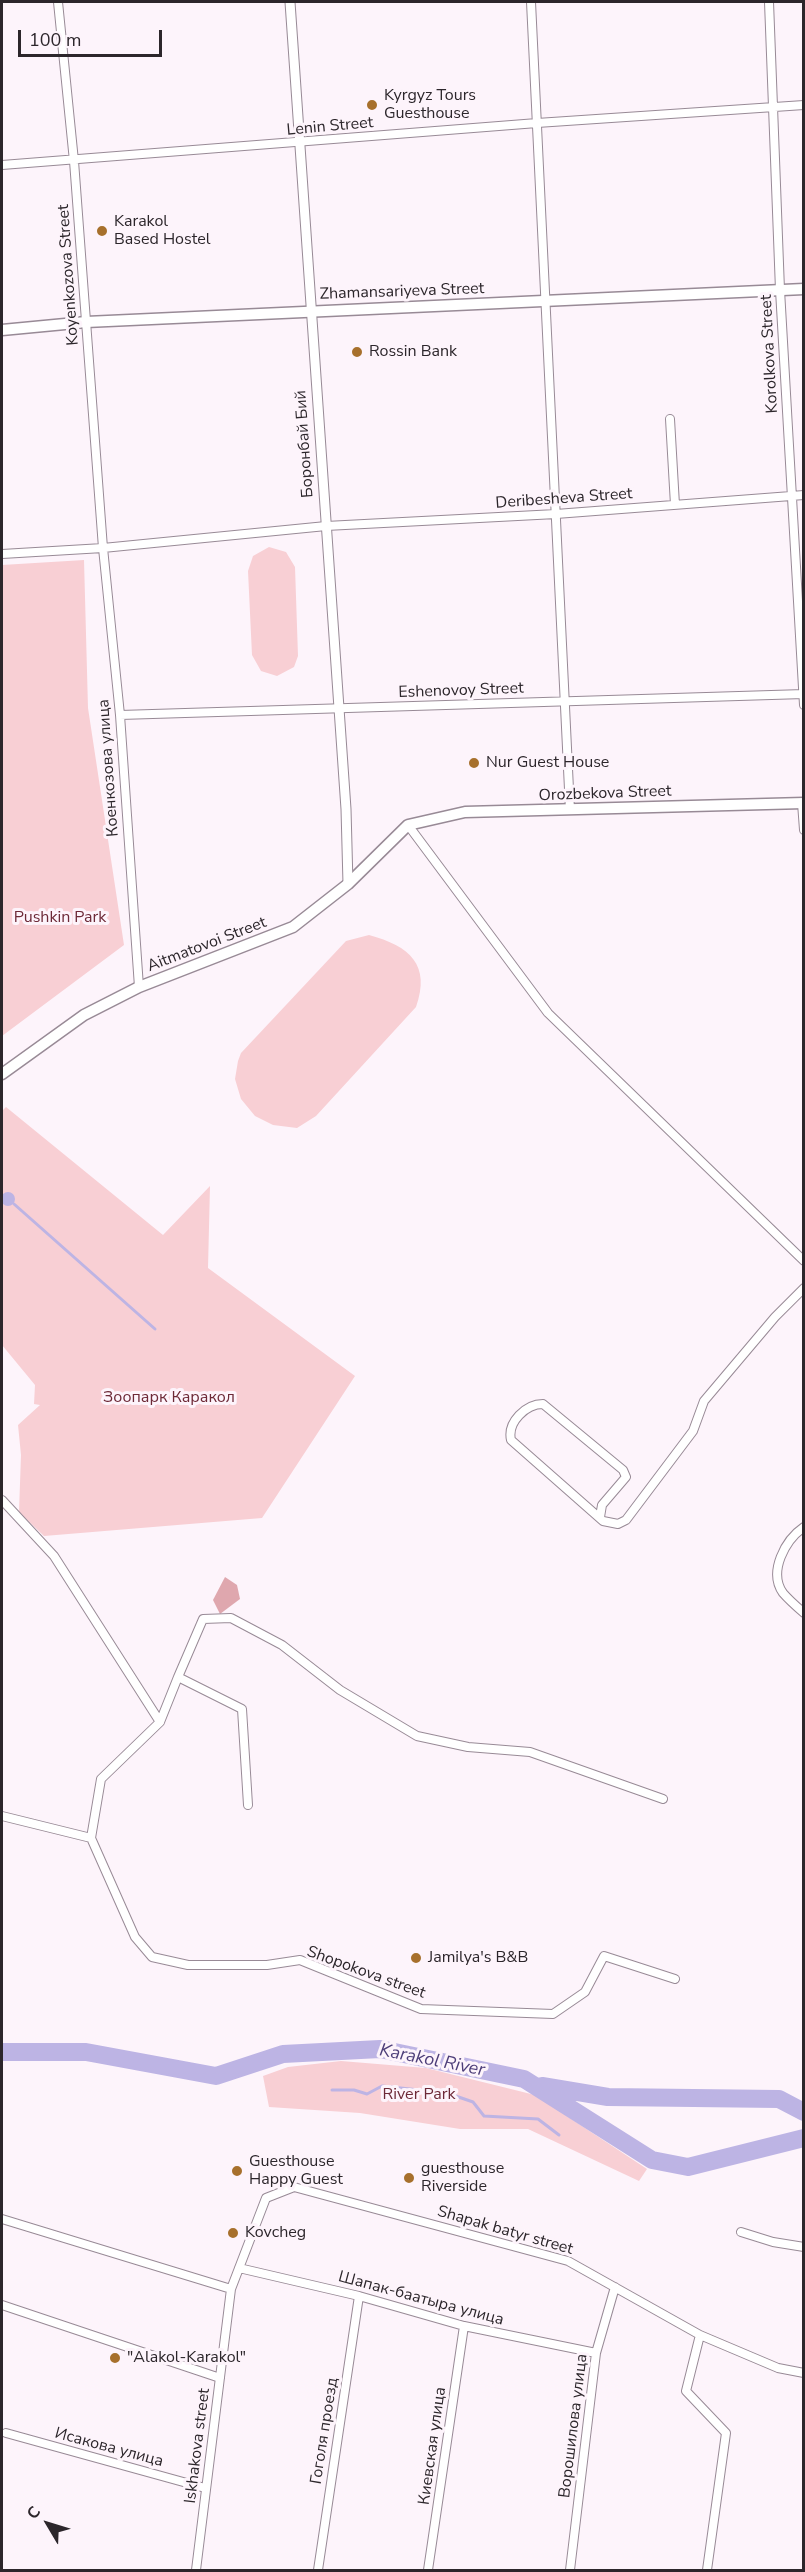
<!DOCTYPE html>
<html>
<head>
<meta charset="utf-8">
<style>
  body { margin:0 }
  #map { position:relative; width:805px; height:2572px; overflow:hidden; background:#fdf4fb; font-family:"Nunito Sans",sans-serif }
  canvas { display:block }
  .frame { position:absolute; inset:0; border:3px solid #2c262b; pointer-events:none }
  .north { position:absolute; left:18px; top:2494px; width:60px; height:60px; -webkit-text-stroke:4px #fdf4fb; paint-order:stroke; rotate:308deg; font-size:16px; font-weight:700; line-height:24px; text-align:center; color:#2c262b }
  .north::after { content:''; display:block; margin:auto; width:21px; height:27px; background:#2c262b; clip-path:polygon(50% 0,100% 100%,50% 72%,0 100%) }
  .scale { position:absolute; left:18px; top:30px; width:144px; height:27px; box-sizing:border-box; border:3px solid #2c262b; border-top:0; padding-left:8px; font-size:18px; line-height:21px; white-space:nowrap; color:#2c262b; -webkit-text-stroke:4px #fdf4fb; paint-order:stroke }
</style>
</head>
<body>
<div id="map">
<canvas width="805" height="2572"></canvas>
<div class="frame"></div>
<div class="north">С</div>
<div class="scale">100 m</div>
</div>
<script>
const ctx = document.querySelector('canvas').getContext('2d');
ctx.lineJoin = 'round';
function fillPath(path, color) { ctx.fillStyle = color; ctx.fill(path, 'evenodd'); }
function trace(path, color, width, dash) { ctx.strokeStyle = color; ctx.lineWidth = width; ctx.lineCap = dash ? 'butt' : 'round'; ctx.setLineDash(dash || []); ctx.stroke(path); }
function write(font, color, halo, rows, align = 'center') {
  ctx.font = font + ' "Nunito Sans",sans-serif'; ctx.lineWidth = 6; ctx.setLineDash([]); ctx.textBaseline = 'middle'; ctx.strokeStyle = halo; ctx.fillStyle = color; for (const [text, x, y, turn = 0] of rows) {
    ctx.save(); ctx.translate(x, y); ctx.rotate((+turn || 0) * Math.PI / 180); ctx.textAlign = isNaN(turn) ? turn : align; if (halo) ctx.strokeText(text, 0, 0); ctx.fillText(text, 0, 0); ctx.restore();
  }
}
fillPath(new Path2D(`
  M269,547L286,552L295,567L298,656L294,667L277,676L261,671L252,655L248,571L253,556Z
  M84,560L88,708L124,945L2,1036V565Z
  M369,935C410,946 431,965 416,1007L316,1116L297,1128L273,1125L255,1116L241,1099L235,1079L238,1061L241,1053L346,941Z
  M6,1107L163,1235L210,1186L208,1268L355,1376L262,1518L44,1536L19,1512L21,1455L18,1425L40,1405L34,1404L35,1385L2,1345V1111Z
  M341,2061L426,2068L535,2095L647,2169L639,2181L528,2129H460L360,2113L269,2107L263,2076L288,2067Z`), '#f8cfd4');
fillPath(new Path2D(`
  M225,1577L237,1585L240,1599L220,1614L213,1600Z`), '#dfa7ae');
fillPath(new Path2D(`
  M1 1199a7 7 0 1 1 14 0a7 7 0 1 1-14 0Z`), '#bdb4e4');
trace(new Path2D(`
  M14,1204L155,1329
  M332,2090H354L367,2094L382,2086L447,2093L473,2102L484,2116L538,2119L559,2135`), '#bdb4e4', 3);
trace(new Path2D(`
  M2,2052H86L216,2076L283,2054L380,2049L524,2079L652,2160L688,2167L804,2138
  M542,2086L608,2097L779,2099L804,2112`), '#bdb4e4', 18);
const minor = new Path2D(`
  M58,2L74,161L103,548L120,715L139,987
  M531,2L570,810
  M769,2L780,290L804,705
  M2,165L537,123L804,105
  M670,419L675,505
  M2,554L103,548L326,526L556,514L804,495
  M120,715L804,694
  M802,803L804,830
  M408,825L548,1013L804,1261
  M2,1500L54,1556L160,1722
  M600,1517L602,1505L626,1477L623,1470L543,1404C526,1404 507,1422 511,1440L603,1521L618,1524L626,1520L693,1431L704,1401L775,1317L804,1288
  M804,1527C785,1540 768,1572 783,1593C789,1600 797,1607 804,1613
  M178,1677L203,1619L231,1618L282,1645L340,1690L417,1736L468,1747L530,1752L663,1799
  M2,1816L91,1838
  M91,1838L135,1937L152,1957L188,1965H267L300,1960L421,2009L553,2014L585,1992L604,1956L675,1979
  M91,1838L101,1779L160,1722L178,1677L242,1709L248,1805
  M2,2219L231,2289L266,2198L294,2187L568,2261L700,2335L778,2368L804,2373
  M741,2232L773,2242L804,2247
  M239,2268L359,2296L464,2326L596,2353
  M2,2305L220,2378
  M700,2335L686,2391L726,2433L707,2570
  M6,2433L205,2488
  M196,2570L231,2289
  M318,2570L359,2296
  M428,2570L464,2326
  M570,2570L596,2353L615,2287`);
const tertiary = new Path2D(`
  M290,2L346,809L348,884`);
const secondary = new Path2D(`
  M2,330L86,322L804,289
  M2,1074L84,1015L139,987L293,927L348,884L408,825L465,812L804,803`);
trace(minor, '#988a96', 10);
trace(tertiary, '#988a96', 11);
trace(secondary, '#988a96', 13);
trace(minor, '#fff', 8);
trace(tertiary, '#fff', 9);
trace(secondary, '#fff', 10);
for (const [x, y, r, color] of [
  [372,105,6,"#a7702c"],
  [102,231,6,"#a7702c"],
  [357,352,6,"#a7702c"],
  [474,763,6,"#a7702c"],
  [416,1958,6,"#a7702c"],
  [237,2171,6,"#a7702c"],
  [409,2178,6,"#a7702c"],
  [233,2233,6,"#a7702c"],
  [115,2358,6,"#a7702c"]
]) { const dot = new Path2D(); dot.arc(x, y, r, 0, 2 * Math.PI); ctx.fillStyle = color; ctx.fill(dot); trace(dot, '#fdf4fb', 2); }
write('16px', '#2c262b', '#fdf4fb', [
  ["Kyrgyz Tours",384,96],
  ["Guesthouse",384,114],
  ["Karakol",114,222],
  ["Based Hostel",114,240],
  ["Rossin Bank",369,352],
  ["Nur Guest House",486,763],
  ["Jamilya's B&B",428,1958],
  ["Guesthouse",249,2162],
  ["Happy Guest",249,2180],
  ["guesthouse",421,2169],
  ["Riverside",421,2187],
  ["Kovcheg",245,2233],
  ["\"Alakol-Karakol\"",127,2358]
], 'left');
write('16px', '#2c262b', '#fdf4fb', [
  ["Lenin Street",330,127,-5],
  ["Koyenkozova Street",69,275,-94],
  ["Zhamansariyeva Street",402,292,-2],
  ["Korolkova Street",770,354,-93],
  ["Боронбай Бий",305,444,-94],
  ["Deribesheva Street",564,499,-4],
  ["Eshenovoy Street",461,691,-2],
  ["Коенкозова улица",109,768,-94],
  ["Orozbekova Street",605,794,-2],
  ["Aitmatovoi Street",207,945,-21],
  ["Shopokova street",366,1973,20],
  ["Shapak batyr street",505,2231,16],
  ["Шапак-баатыра улица",421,2299,15],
  ["Ворошилова улица",574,2426,-83],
  ["Гоголя проезд",325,2431,-81],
  ["Iskhakova street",198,2446,-83],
  ["Киевская улица",433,2446,-82],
  ["Исакова улица",109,2448,15]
]);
write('16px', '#6d2937', '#fdf4fb', [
  ["Pushkin Park",60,918],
  ["Зоопарк Каракол",169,1398],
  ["River Park",419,2095]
]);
write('italic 18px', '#4d3e79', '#fdf4fb', [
  ["Karakol River",432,2061,11]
]);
</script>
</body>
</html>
